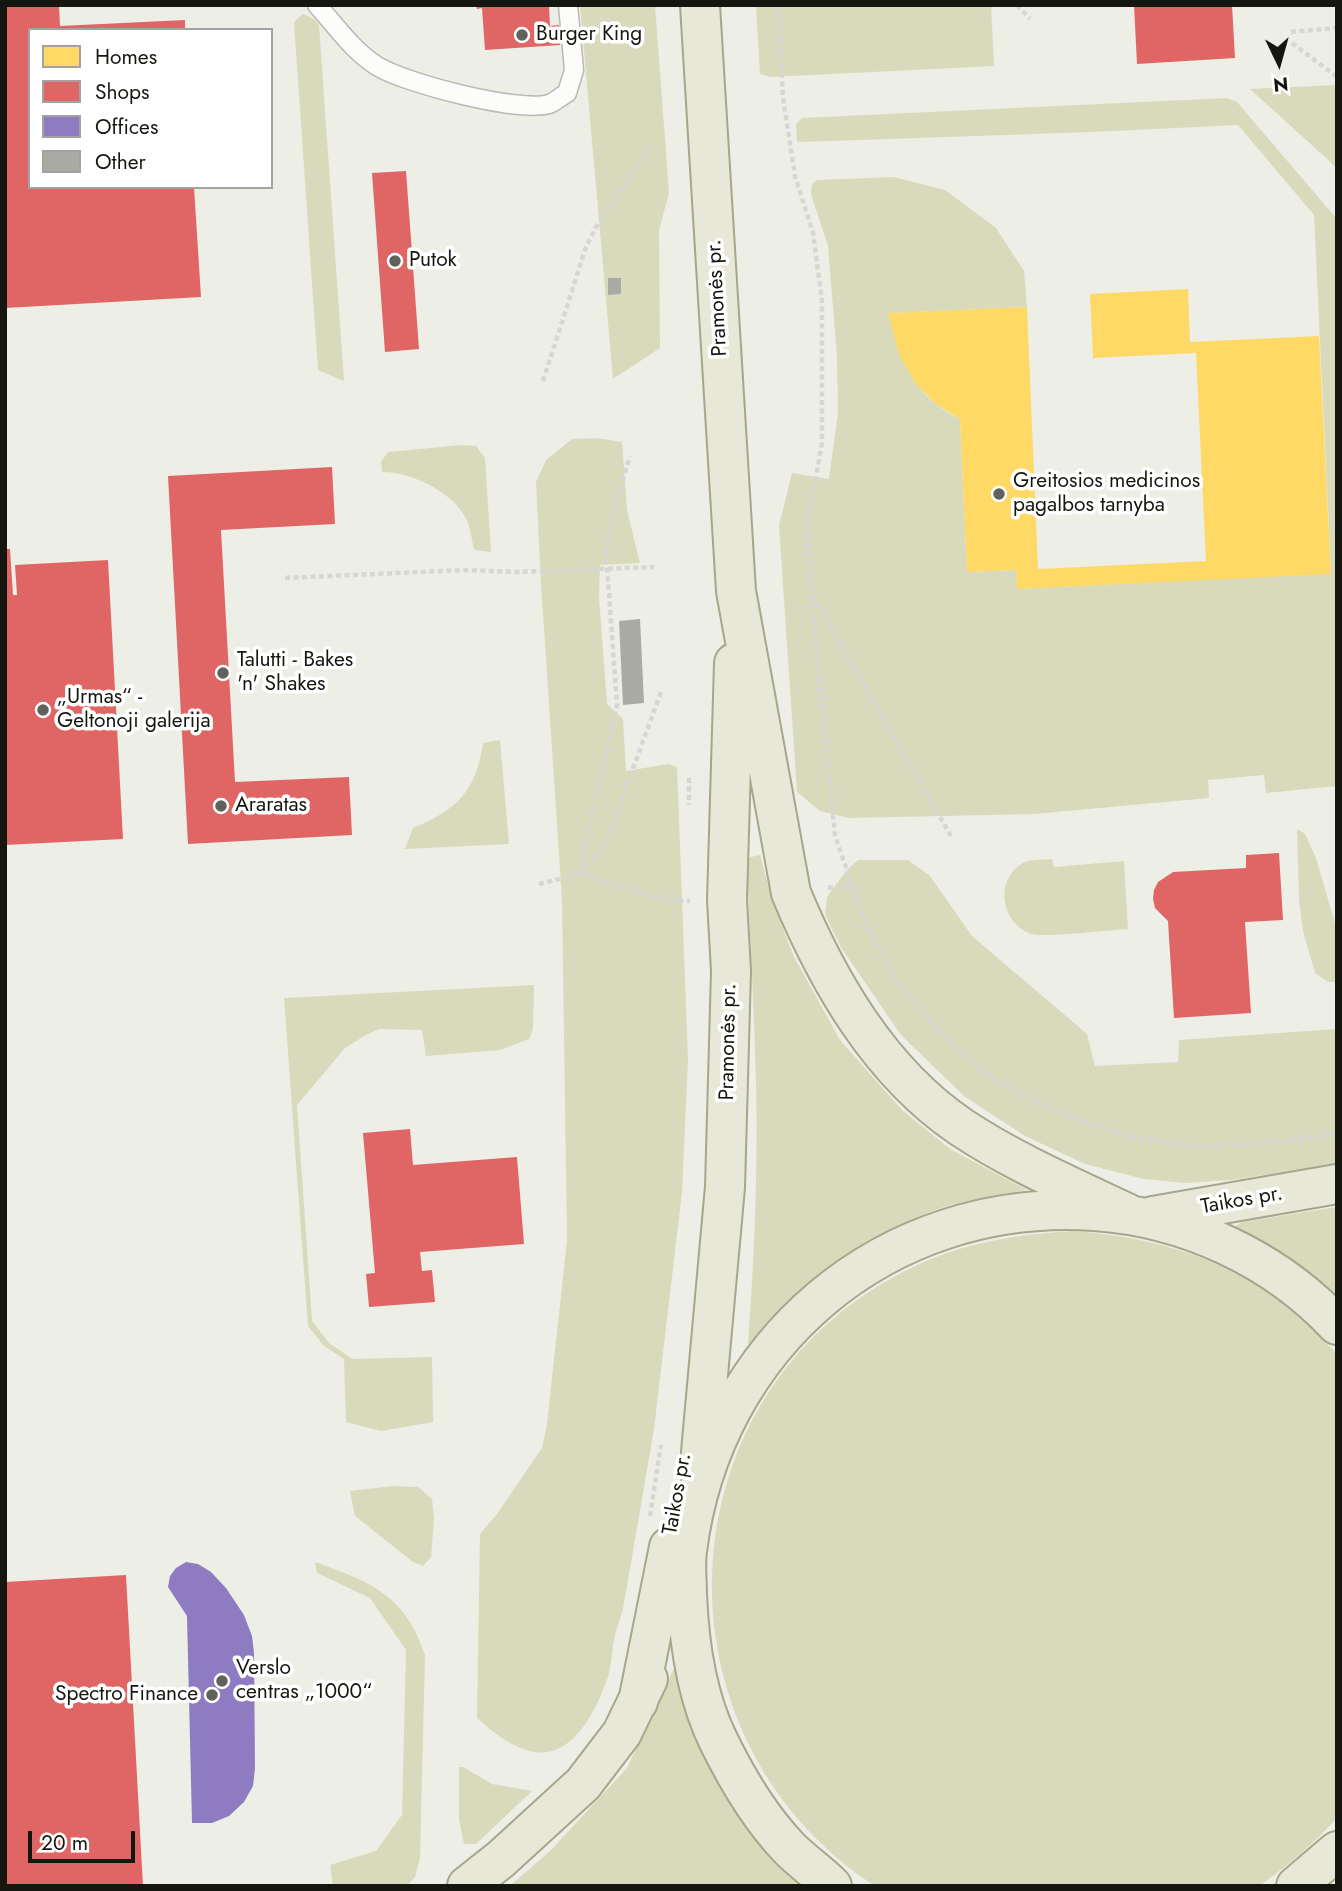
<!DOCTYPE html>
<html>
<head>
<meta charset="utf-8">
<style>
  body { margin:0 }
  #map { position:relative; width:1342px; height:1891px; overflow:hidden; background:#edeee6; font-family:Jost,sans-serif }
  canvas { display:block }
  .frame { position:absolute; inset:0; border:7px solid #161611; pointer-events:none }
  .legend { position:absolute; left:28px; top:28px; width:245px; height:161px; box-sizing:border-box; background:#fff; border:2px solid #a2a2a0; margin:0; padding:9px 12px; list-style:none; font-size:21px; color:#161611 }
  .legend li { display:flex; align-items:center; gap:14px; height:35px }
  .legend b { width:35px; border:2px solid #a2a2a0 }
  .north { position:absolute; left:1244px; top:28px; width:70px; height:70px; -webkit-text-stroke:5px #fff; paint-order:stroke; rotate:175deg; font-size:19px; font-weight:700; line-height:28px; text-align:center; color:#161611 }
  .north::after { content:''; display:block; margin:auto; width:24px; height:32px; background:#161611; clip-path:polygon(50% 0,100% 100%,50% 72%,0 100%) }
  .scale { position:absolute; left:28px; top:1831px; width:107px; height:32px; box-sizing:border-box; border:4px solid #161611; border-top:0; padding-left:9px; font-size:21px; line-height:24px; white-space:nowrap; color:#161611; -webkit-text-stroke:5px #fff; paint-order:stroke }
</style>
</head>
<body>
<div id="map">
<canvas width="1342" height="1891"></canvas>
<div class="frame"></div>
<ul class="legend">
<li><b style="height:19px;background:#ffd966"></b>Homes</li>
<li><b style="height:19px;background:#e06666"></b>Shops</li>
<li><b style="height:19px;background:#8e7cc3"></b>Offices</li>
<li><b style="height:19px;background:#a9aaa3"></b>Other</li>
</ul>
<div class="north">N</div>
<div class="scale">20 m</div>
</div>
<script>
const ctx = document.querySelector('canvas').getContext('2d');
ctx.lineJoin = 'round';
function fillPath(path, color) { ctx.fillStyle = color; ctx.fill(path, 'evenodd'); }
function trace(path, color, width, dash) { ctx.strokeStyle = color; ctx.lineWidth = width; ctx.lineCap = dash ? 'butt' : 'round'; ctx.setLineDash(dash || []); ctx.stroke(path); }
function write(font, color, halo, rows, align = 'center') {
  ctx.font = font + ' Jost,sans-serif'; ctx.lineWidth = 7; ctx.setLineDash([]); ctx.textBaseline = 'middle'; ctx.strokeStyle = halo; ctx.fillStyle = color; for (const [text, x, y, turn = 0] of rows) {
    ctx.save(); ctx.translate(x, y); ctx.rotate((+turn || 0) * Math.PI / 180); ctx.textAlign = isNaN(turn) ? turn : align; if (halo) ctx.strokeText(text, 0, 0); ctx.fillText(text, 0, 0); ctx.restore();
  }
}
fillPath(new Path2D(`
  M580,5H655L669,193L659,230L660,348L613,379Z
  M756,5H991L994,66L771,77L760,74Z
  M303,14L314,19L319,25L344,381L318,370L294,22Z
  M1337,85V168L1250,89Z
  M1227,98L1237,102L1337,219V786L1266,793L1264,775L1208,780L1209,798L1034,814L849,818L820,811L797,792L779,526L792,473L829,479L838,413L837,356L828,246L811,194L812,184L817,180L894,177L945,190L996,228L1024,271L1027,307L889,313C898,360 915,397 960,419L967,572L1016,570L1018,589L1331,573L1314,215L1238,125L1092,132L801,142L797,141L796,124L802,118Z
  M597,438L622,442L627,510L640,563L600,565L599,597L607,704L623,719L626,771L668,764L677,767L688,1060L682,1192L654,1429L623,1609C621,1617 617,1626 615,1635C612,1648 612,1663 608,1677C596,1711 571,1765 526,1750C507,1744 492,1731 477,1718L480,1534L497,1514L542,1448L547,1424L567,1240L562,900L541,584L536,482L546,460L572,439Z
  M462,445L476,446L485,458L491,552L474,550C472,541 471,531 468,523C458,494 410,471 382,472L381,462L388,452Z
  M500,740L509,844L405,849L413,828C457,810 476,791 483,743Z
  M1297,829L1305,834L1316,858L1337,930V982H1328L1315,973L1303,931L1299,900Z
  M760,855L773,903L794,957L840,1040L902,1110L950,1149L1027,1190C997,1195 967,1199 938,1209C864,1236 802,1289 748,1345C755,1247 759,1148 755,1050C753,986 749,922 747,858Z
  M1052,859L1054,867L1124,861L1128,929C1110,930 1043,938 1031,934C1000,923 994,877 1025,862C1031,859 1044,860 1052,859Z
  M858,860H908L930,876L972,936L1087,1034L1095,1066L1178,1062L1179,1040L1337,1029V1164L1231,1180L1185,1183L1144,1179L1085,1164L1025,1136L964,1096L901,1035L842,949L825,915L827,897L846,871Z
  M534,985L533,1029L529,1039L500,1050L426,1056L422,1030L379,1029L366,1035L345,1048L297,1105L312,1321L330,1344L353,1359L432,1357L433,1422L381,1431L346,1422L344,1359L324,1346L308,1326L284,998Z
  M1337,1207V1294L1269,1245L1234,1227L1242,1222Z
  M1076,1231C1187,1241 1260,1272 1337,1354V1818C1313,1844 1288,1866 1259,1886H875C646,1736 660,1393 907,1270C960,1243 1016,1234 1076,1231Z
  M393,1486L418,1487L432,1499L434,1519L431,1557L423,1566L413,1562L355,1516L350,1491Z
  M315,1562C370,1582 405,1594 425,1655L420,1858L415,1877L407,1886H333L330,1865L376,1851L402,1815L406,1650L370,1598L317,1573Z
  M677,1662L716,1776L760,1845L806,1886H510L550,1851L627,1768Z
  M459,1767H463L492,1784L532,1791L476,1844H464L459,1819Z`), '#d9dabb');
fillPath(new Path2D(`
  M1188,289L1190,342L1319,336L1331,574L1017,589L1016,570L967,572L960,419L936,404L916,384L900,357L888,313L1027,307L1038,569L1206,561L1196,353L1093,358L1090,294Z`), '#ffd966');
fillPath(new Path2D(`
  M5,5H59L60,26L185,20V30H30V187H194L201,297L5,308Z
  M476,5H549L550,26L559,25L560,45L485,50L482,8L477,9Z
  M1134,5H1232L1235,58L1137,64Z
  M406,171L419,349L385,352L372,173Z
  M332,467L335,524L221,530L235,782L349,777L352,835L188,844L168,476Z
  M5,549H10L13,595H17L15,565L108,560L123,839L5,845Z
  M1279,853L1283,920L1245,922L1251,1013L1174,1018L1168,921L1155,908L1153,899L1154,890L1158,882L1173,872L1246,868V855Z
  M410,1129L413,1165L517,1157L524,1244L420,1252L422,1271L432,1270L435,1302L369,1307L366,1274L375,1273L363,1133Z
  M126,1575L143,1886H5V1582Z`), '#e06666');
fillPath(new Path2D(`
  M186,1562L198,1564L211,1572L226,1588L244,1615L252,1636L254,1653L255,1768L253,1786L244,1802L229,1816L212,1823H192L187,1616L168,1587L170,1576L176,1568Z`), '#8e7cc3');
fillPath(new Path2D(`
  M608,278H621V294L608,295Z
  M640,619L644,703L623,705L619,621Z`), '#a9aaa3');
const service = new Path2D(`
  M317,5C336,26 353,51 377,66C404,83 519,113 549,104C555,102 561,96 567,93L574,70L568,5`);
const primary = new Path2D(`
  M700,5L736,591L791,893C828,982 880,1072 961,1127C1012,1161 1072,1187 1127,1213
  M1153,1216L1337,1184
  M701,1452L725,1187L731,971L727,900L734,663
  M638,1702L669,1547
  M467,1886L501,1859L583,1784L622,1733L648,1679
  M832,1886C819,1873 803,1862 790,1849C760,1818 737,1779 718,1740C696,1695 689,1644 687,1594C687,1580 685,1565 687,1551C713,1344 885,1197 1094,1211C1185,1217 1274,1258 1337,1325
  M1296,1886L1337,1851`);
trace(service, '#b9b9b3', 21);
trace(primary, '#a6a68b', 42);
trace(new Path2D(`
  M778,5L783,98L795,176L813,233L822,301V443L808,521L811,592L835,836L866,924L899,986L951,1043L997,1081L1057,1112L1132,1137L1198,1147L1286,1141L1336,1134
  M1017,5L1030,19
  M1291,32L1337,28
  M1292,43L1337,77
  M543,381L586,247L596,227L651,145
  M285,578L464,570L516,572L654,567
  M813,596L951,836
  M689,778V805
  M580,873L604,848L661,692
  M579,874L617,705L606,551L616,502L630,456
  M539,884L579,874L665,900L690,901
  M828,888L851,885
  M650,1516L661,1445`), '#d6d6d3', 4.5, [5, 3.5]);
trace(service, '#fcfcfb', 18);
trace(primary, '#e8e8d9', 38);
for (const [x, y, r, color] of [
  [522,35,7,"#61625c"],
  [395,261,7,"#61625c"],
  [999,494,7,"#61625c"],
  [223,673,7,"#61625c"],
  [43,710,7,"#61625c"],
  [221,806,7,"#61625c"],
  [222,1681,7,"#61625c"],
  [212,1695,7,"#61625c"]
]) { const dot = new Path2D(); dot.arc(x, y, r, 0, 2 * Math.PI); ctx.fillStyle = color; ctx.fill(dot); trace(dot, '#fff', 2.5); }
write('21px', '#161611', '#fff', [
  ["Burger King",536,35],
  ["Putok",409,261],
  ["Greitosios medicinos",1013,482],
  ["pagalbos tarnyba",1013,506],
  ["Talutti - Bakes",237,661],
  ["'n' Shakes",237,685],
  ["„Urmas“ -",57,698],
  ["Geltonoji galerija",57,722],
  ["Araratas",235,806],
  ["Verslo",236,1669],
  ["centras „1000“",236,1693],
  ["Spectro Finance",198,1695,"right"]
], 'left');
write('21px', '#161611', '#fff', [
  ["Pramonės pr.",718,298,-93],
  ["Pramonės pr.",729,1042,-89],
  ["Taikos pr.",1242,1201,-10],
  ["Taikos pr.",678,1494,-80]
]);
</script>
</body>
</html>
